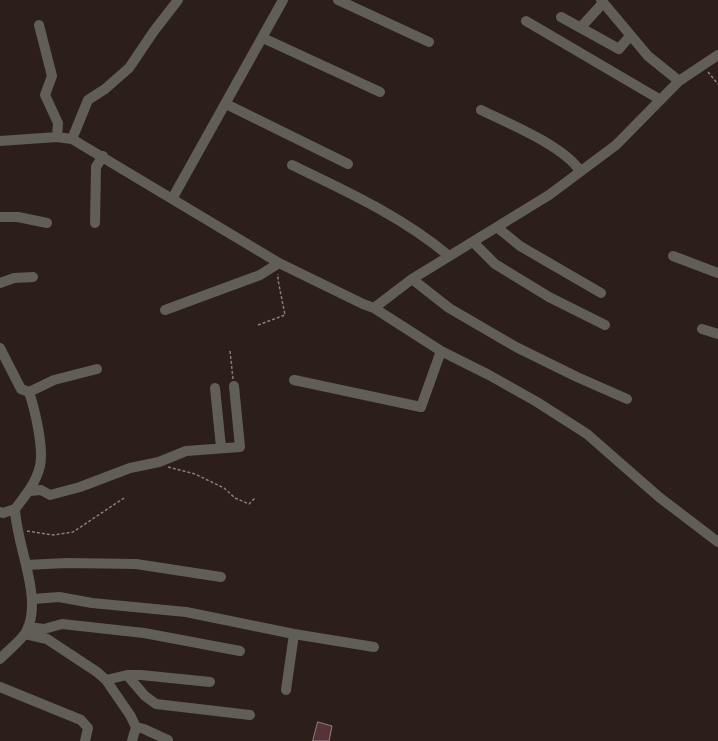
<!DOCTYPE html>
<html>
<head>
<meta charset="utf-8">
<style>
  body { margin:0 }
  canvas { display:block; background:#2c1e18 }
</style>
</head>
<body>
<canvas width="718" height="741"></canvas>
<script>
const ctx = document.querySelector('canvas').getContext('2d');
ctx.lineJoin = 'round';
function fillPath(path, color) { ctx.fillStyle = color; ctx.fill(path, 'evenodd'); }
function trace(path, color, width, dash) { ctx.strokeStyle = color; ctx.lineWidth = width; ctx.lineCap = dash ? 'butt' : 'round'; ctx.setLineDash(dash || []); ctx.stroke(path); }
const building = new Path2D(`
  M318,722L332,726L329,741H313Z`);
fillPath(building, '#593238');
trace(building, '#927f81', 1);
trace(new Path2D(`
  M708,72L718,84
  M258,325L285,315L278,280V274
  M230,351L233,379
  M168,467L195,474L224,488L235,498L249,504L256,497
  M27,531L53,535L73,532L124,498`), '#897d78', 1.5, [3, 2]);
trace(new Path2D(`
  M338,0L429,42
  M601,0L648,56L679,81
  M561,17L619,49L630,36
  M526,21L659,99
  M39,25L52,76L45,95L58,123L57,137
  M581,27L603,3
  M263,38L380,92
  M226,104L348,164
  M481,110C508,123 564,146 580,171
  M72,139L88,100L105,89L129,68L154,31L178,0
  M0,141L57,137L72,139L279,263L363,304L374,308L412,279L549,195L616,145L679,81L718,55
  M292,165C346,191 403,217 449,256
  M172,199L283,0
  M0,217H18L47,223
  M95,223L96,167L103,156
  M498,228L520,246L601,293
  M473,242L495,264L549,297L605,325
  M673,256L718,273
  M412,279L449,308L516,347L577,377L627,399
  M0,283L14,278L33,277
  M374,308L441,351L489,375L537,402L587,434L659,497L718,542
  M165,310L260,275L279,263
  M702,329L718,334
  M0,348L21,389L29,392C35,410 44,448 40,466C36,483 25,496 15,509C16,545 44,599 26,632C20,642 8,650 0,659
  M294,380L421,407L441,351
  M215,388L221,447
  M29,392L54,380L97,369
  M30,491L41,490L50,495L80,487L130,468L159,462L186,451L240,447L234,386
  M0,512L3,513L15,509
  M26,565L67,563L136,564L221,577
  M33,599L59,597L92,603L186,612L294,634L374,647
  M28,627L44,629L62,624L144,633L240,651
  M25,634L47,639L97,672L106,680L130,715L136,727L132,741
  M127,675L145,696L156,704L250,715
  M106,680L127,675H141L210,682
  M0,687L81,720L88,728L85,741
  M286,690L294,634
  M136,727L144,729L168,740`), '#615d57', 10);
</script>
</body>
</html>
